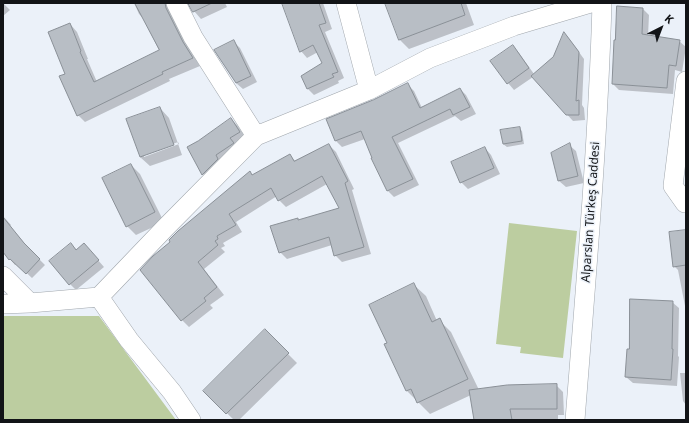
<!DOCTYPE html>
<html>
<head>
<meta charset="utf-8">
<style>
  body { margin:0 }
  #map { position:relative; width:689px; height:423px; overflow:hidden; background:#ebf1f9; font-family:"Noto Sans",sans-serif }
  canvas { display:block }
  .frame { position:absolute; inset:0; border:4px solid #121417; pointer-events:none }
  .north { position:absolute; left:641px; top:8px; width:40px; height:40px; -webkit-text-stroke:3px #ebf1f9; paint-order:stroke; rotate:42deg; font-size:11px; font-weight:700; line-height:16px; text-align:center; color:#121417 }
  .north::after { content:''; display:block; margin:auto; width:14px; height:18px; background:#121417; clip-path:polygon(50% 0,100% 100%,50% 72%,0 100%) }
</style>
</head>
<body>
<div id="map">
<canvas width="689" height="423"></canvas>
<div class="frame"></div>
<div class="north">K</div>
</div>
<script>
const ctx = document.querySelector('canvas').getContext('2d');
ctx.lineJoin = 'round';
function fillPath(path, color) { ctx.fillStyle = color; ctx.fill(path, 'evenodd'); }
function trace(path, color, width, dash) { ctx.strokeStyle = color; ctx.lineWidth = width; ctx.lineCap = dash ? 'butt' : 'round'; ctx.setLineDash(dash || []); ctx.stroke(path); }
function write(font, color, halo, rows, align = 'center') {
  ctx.font = font + ' "Noto Sans",sans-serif'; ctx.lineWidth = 3; ctx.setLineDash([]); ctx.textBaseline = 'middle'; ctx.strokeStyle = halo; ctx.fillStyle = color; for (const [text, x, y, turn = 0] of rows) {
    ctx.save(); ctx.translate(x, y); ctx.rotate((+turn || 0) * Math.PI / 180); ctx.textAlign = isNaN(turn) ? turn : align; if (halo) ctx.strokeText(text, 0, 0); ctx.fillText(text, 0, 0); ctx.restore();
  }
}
fillPath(new Path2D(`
  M509,223L577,231L563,358L520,353L521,347L496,344Z
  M3,316H99L176,420H3Z`), '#bccda0');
fillPath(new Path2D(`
  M3,3L10,10L3,16Z
  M134,3H176L190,50L200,66L169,79L170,81L85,122L78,115L66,74L70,24L77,32L88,59H87L97,82L160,51L145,20L139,14Z
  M189,3H225L227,7L201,19L194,11Z
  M290,3H323L332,29L325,32L344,78L338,81L339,83L314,95L307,88L324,63L318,52L307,58L301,51Z
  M386,3H466L474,25L409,49L399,39Z
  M643,9L649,15L648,36L679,41L686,47L682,72L675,70L673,94L619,90L613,84Z
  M565,34L570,40L584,59L582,105L584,108L585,120L573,121L533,77L514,90L508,83L512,46L519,53L534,74L553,57Z
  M233,41L240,48L257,82L243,89L236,83Z
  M408,85L414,91L422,108L460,89L466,95L476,114L461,121L455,116L398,143L419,185L394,197L388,191L365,139L342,147L336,141L328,120L374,101Z
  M160,108L169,118L182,155L150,166L140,157ZM178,142L179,144L144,157V155Z
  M231,119L237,125L246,138L208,180L203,174L188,148L199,142Z
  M519,128L522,131L524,144L507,147L503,144Z
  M329,145L336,152L354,189L352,190L371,254L342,262L335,255L332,245L287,259L280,252L297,219L299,220L340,208L327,184L286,207L279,200L277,196L236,222L242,232L223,243L225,246L221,248L225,252L204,269L224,295L210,305L213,308L189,327L182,320L141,270L250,172L253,176L290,155L296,162Z
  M569,145L576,151L584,183L566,187L559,181Z
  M485,148L491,155L500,174L468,189L461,182Z
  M131,165L140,174L164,222L136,235L127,226Z
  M3,216L11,225L10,226L30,250L45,265L32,278L17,264L15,265L3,251Z
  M686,231V308L685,306L678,270L674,266Z
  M71,244L77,250L84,244L104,267L76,290L70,284Z
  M414,285L426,296L437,321L439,320L451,332L479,390L556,385L563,392L564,415H558V420H475L471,395L430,414L406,390L389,343Z
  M672,302L679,308L678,356L679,357L677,386L633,383L626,377L630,350Z
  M265,331L297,363L239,420H234L204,391Z
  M680,373H686V405L683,401Z`), '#0003');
const building = new Path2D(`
  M135,3H165L166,8L183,42L193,58L162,72L163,74L77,116L59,76L65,74L48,32L70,23L81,51L80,52L94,82L159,50Z
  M188,3H212L193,12Z
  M282,3H319L326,23L319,25L338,72L332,74L334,77L307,89L301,76L322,63L313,45L300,52Z
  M385,3H461L465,15L399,40Z
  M617,6L643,8L642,34L680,40L676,66L669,65L667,88L612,84L614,40H615Z
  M564,32L579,52L576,101L579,100V115H566L531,76L553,57Z
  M234,40L251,76L236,83L214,50Z
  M513,45L529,68L507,84L490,61Z
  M408,83L420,108L460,88L470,107L453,115L450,109L392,137L413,179L387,191L371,158H372L361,131L335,141L326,119L373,100Z
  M160,107L174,145L140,157L126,119Z
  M231,118L240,132L230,138L234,143L216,155L218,159L202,175L187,147L198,141Z
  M520,127L522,141L503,144L500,130Z
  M570,143L578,176L558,181L551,153Z
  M329,144L348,181L345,183L364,247L334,256L329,237L279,253L270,226L298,218V220L339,208L322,176L278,201L271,188L229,214L236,225L217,236L218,239L215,241L218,245L198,262L217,287L204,298L206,301L181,321L140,270L153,256L170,242L169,240L178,231L250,171L252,175L290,154L294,161Z
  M485,147L494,168L460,183L451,162Z
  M131,164L155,212L126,227L102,178Z
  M3,217L24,243L40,259L26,274L10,259L9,260L3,252Z
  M686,230V265L673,267L669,232Z
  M71,243L76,250L84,243L99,260L69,285L49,261Z
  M414,283L432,322L440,318L468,379L417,403L411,389L406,391L384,344L387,343L369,305Z
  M630,299L673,301L672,349H673L671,380L625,377L627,349H629Z
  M265,329L289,353L226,414L203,391Z
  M557,384V409H510L512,420H474L469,390L507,385Z`);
fillPath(building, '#b8bec5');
trace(building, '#8a9097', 1);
const street = new Path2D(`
  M176,3L193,37L256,136
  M346,3L369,90
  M686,81L673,186L685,203H686
  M3,276L30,303L3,304
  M99,297L165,228L256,136L369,90L430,58L514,26L591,3
  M30,303L99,297L129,340L172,392L191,420
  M575,420C586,281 598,142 602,3`);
trace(street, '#a0a6ac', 20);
trace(street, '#fff', 19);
write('12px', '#121417', '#ebf1f9', [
  ["Alparslan Türkeş Caddesi",591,212,-86]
]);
</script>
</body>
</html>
